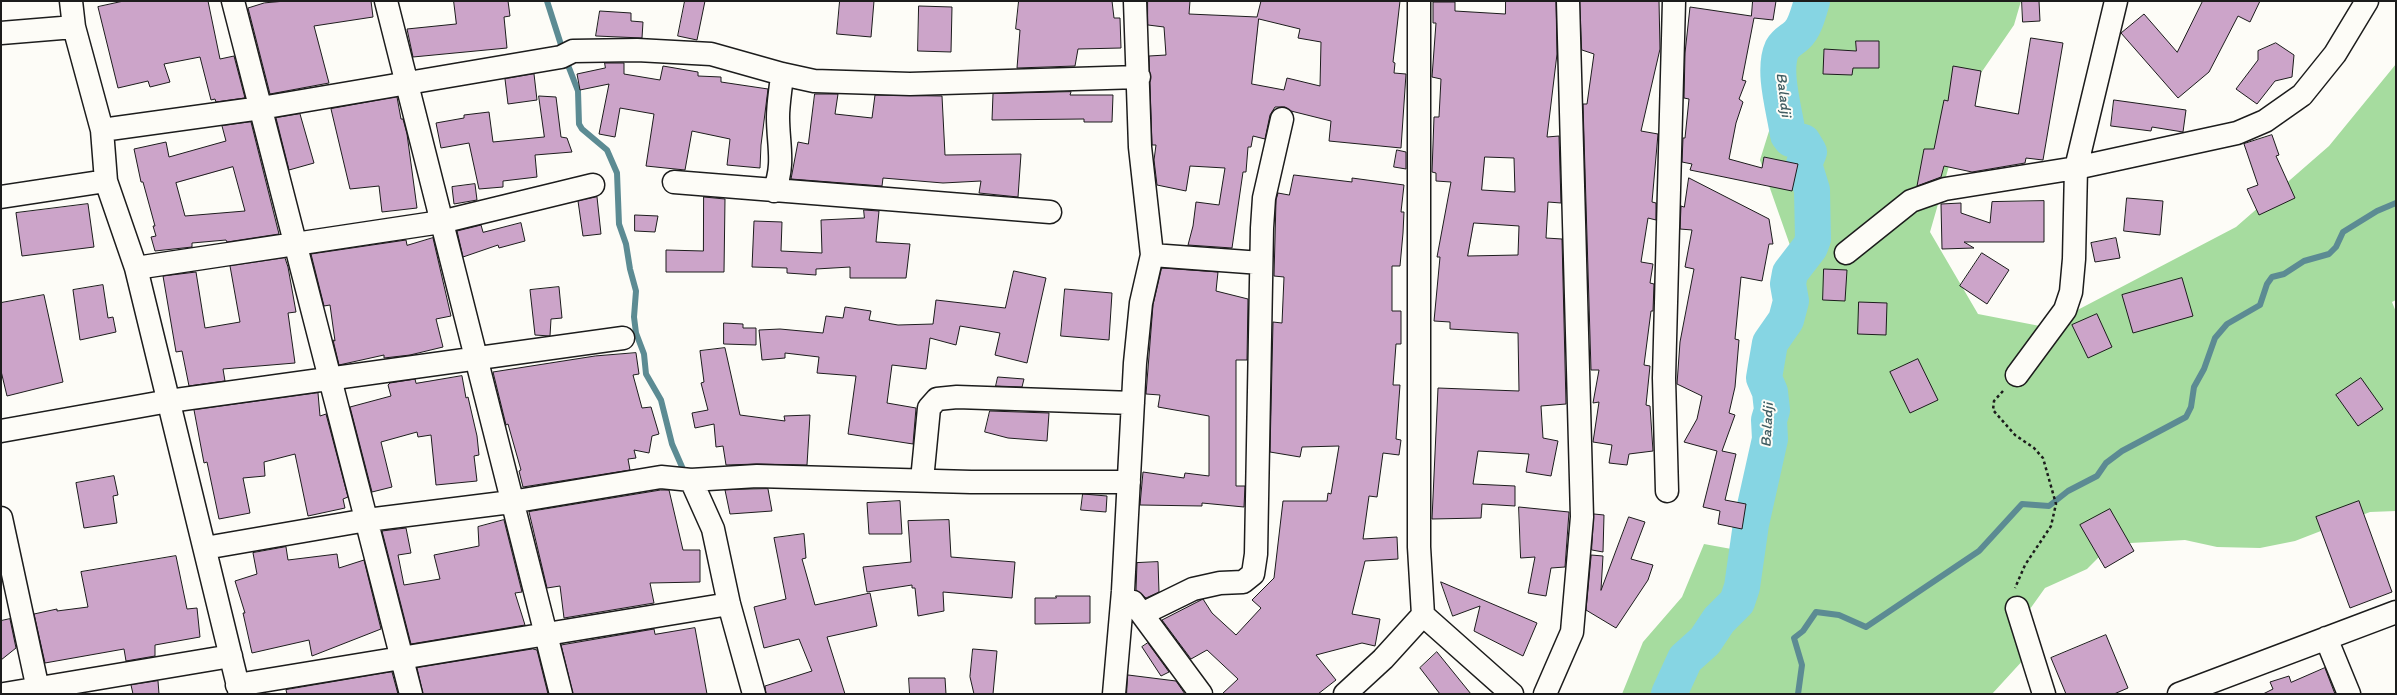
<!DOCTYPE html>
<html>
<head>
<meta charset="utf-8">
<style>
  body { margin:0 }
  #map { position:relative; width:2397px; height:695px; overflow:hidden; background:#fdfcf7; font-family:Itim,sans-serif }
  canvas { display:block }
  .frame { position:absolute; inset:0; border:2px solid #1c1c1c; pointer-events:none }
</style>
</head>
<body>
<div id="map">
<canvas width="2397" height="695"></canvas>
<div class="frame"></div>
</div>
<script>
const ctx = document.querySelector('canvas').getContext('2d');
ctx.lineJoin = 'round';
function fillPath(path, color) { ctx.fillStyle = color; ctx.fill(path, 'evenodd'); }
function trace(path, color, width, dash) { ctx.strokeStyle = color; ctx.lineWidth = width; ctx.lineCap = dash ? 'butt' : 'round'; ctx.setLineDash(dash || []); ctx.stroke(path); }
function write(font, color, halo, rows, align = 'center') {
  ctx.font = font + ' Itim,sans-serif'; ctx.lineWidth = 4; ctx.setLineDash([]); ctx.textBaseline = 'middle'; ctx.strokeStyle = halo; ctx.fillStyle = color; for (const [text, x, y, turn = 0] of rows) {
    ctx.save(); ctx.translate(x, y); ctx.rotate((+turn || 0) * Math.PI / 180); ctx.textAlign = isNaN(turn) ? turn : align; if (halo) ctx.strokeText(text, 0, 0); ctx.fillText(text, 0, 0); ctx.restore();
  }
}
fillPath(new Path2D(`
  M1805,1H2021L2014,25L1972,86L1930,232L1978,314L2045,327L2236,227L2329,146L2396,64V300L2392,302L2396,312V511L2370,512L2295,541L2260,548L2217,547L2185,540L2112,544L2087,569L2045,588L2025,616V658L1992,694H1622L1643,642L1682,597L1704,544L1737,550L1755,508L1760,400L1759,336L1773,319L1798,268L1760,160L1794,51Z`), '#a6dc9f');
trace(new Path2D(`
  M547,1L563,51
  M566,60L578,91L579,124L582,129L607,150L617,173L619,224L626,244L630,269L636,291L634,317L636,333L644,354L646,374L661,400L672,444L686,476
  M1798,694L1802,665L1794,638L1803,631L1816,612L1839,615L1866,627L1979,551L2022,504L2049,506L2068,491L2097,476L2106,463L2122,451L2186,417L2191,407L2194,387L2204,369L2215,338L2227,324L2260,305L2267,284L2272,277L2284,274L2304,261L2329,254L2336,247L2343,232L2377,211L2396,203`), '#5c8b93', 6);
trace(new Path2D(`
  M1669,694L1685,659L1705,641L1719,620L1737,602L1742,587L1751,524L1770,439L1769,420L1772,410L1770,392L1764,378L1770,343L1786,320L1791,301L1788,284L1790,273L1810,247L1813,239L1812,190L1804,164L1809,152L1803,142L1791,139L1788,135C1785,112 1772,71 1782,49C1786,42 1792,40 1797,35C1805,28 1809,11 1812,1`), '#86d5e3', 36);
const building = new Path2D(`
  M124,1H208L220,59L234,56L245,98L216,102L215,99L211,100L200,57L164,64L170,82L150,87L148,81L118,88L98,7Z
  M286,1H371L373,17L314,26L329,83L270,94L248,8L264,3Z
  M454,1H508L510,16L504,17L507,48L413,57L407,29L456,24Z
  M685,1H705L697,40L678,36Z
  M840,1H874L871,37L837,34Z
  M1019,1H1112L1114,18H1120L1121,48L1078,49L1075,66L1017,68L1020,30L1016,29Z
  M1148,1H1190L1189,14L1257,17L1261,1H1400L1393,62L1395,63L1394,73L1406,74L1401,148L1329,141L1331,121L1291,111L1285,107H1275L1270,115L1265,139L1253,136L1251,147H1248L1246,172H1243L1232,248L1188,245L1193,226L1196,202L1219,205L1225,168L1190,166L1186,191L1157,185L1154,160L1156,145H1152L1149,56L1166,55L1164,27L1148,25ZM1259,19L1300,29L1298,38L1321,42L1320,86L1287,78L1284,90L1252,84Z
  M1506,1H1556L1557,54L1547,137L1559,136L1561,203L1548,202L1546,238L1562,239L1566,404L1541,406L1543,438L1558,441L1551,476L1526,472L1529,454L1478,451L1473,484L1515,486V506L1482,504L1481,518L1432,519L1438,388L1519,391L1518,333L1450,329V322L1434,321L1440,257H1437L1451,182L1436,181V173L1432,172L1434,117H1439L1441,79L1432,77L1436,23H1433V2H1455V11L1505,14ZM1485,157L1514,158L1515,192L1482,190ZM1474,223L1519,226L1518,255L1468,256Z
  M1580,1H1659L1660,49L1641,131L1658,134L1652,202L1656,203V220L1648,218L1641,262L1653,264L1650,283L1654,284L1653,311H1651L1644,365L1650,366L1646,405L1650,406L1653,451L1629,454L1627,465L1609,463L1612,445L1593,442L1599,402L1593,403L1599,370H1591L1583,104H1587L1594,54L1582,50Z
  M1753,1H1776L1773,20L1754,18L1742,80L1746,81L1739,99L1743,102L1736,123L1729,159L1762,168L1764,157L1798,164L1792,191L1690,170L1692,164L1682,162L1683,138H1685L1689,99L1684,98L1685,53L1690,7L1751,16Z
  M2022,1H2039L2040,21L2023,22Z
  M2203,1H2260L2250,22L2238,16L2209,72L2178,98L2121,33L2144,14L2177,52Z
  M919,6L952,7L951,52L918,51Z
  M600,11L631,13V21L643,22L642,38L596,36Z
  M2031,38L2063,43L2043,160L2026,158L2025,163L1972,172L1944,166L1941,177L1917,186L1924,149H1934L1944,100L1948,101L1953,66L1981,71L1975,106L2018,114Z
  M1856,41H1879V68H1853L1852,75L1823,74L1824,49L1856,51Z
  M2276,43L2294,55L2292,77L2275,81L2257,104L2236,89L2258,60V51Z
  M605,63H624V74L660,80L663,66L698,72V76L721,77V82L768,89L761,145L760,168L727,165L730,139L692,131L685,170L646,166L654,114L620,108L615,137L599,134L609,84L580,90L577,74L605,68Z
  M534,74L537,100L508,104L505,79Z
  M1071,92L1070,95H1113L1112,122H1084V119L992,120L993,94Z
  M815,94H838L835,114L872,118L875,95L942,96L945,155L1021,154L1018,197L979,193L981,181L943,183L883,178L882,186L791,179L798,142L808,144Z
  M539,96L556,97L561,137L567,138L572,152L535,155L537,177L503,181V187L479,189L469,143L441,148L436,123L464,118V115L489,112L493,142L544,137Z
  M397,97L401,119H403L407,134L417,208L382,212L379,186L350,189L331,109Z
  M2114,100L2186,110L2183,132L2152,127L2151,131L2111,126Z
  M300,114L314,163L289,170L276,118Z
  M251,122L279,234L227,242L226,240L192,243V247L155,251L151,237L156,236L153,226H155L143,182H141L134,149L166,142L169,157L226,141L222,126ZM233,167L245,211L185,216L176,183Z
  M2272,135L2279,155L2276,156L2295,198L2259,215L2247,189L2258,185L2244,144Z
  M1397,150L1406,152V169L1394,167Z
  M1294,175L1352,182V178L1404,185L1401,212H1404L1403,233L1400,266H1392V311H1401V344H1396L1393,385H1400L1396,439L1401,440L1399,455L1383,453L1377,497L1369,496L1363,539L1397,537L1398,559L1365,561L1352,614L1380,619L1375,646L1362,643L1316,655L1336,680L1318,694H1222L1238,679L1207,650L1191,659L1162,620L1203,599L1212,613L1236,635L1261,608L1252,600L1274,578L1283,501H1327L1328,493L1331,494L1339,446L1302,447L1300,457L1270,452L1273,322L1282,323L1284,277L1274,276L1276,200L1278,193L1289,195Z
  M1689,178L1769,219L1773,244H1769L1762,281L1741,277L1735,339L1739,340L1735,387L1729,413L1735,415L1722,451L1736,454L1725,500L1746,504L1742,529L1718,524L1720,511L1703,507L1717,451L1684,442L1697,419L1702,396L1677,384L1680,342L1694,269L1685,267L1692,230L1680,229L1681,206L1684,207Z
  M475,184L477,200L454,204L452,187Z
  M597,197L601,234L583,236L578,201Z
  M704,197L725,199L724,272H666V250L703,251Z
  M2127,198L2163,201L2160,235L2124,231Z
  M2044,201V242H1964L1974,248L1942,249L1941,204L1961,203V213L1990,223L1992,202Z
  M88,204L94,247L22,256L16,213Z
  M864,210L879,211L876,242L910,244L906,278H850V267L816,269V275L787,273V268L752,267L754,221L782,222L781,251L822,253L821,220L864,218Z
  M635,215L658,216L655,232L635,231Z
  M521,223L525,241L499,248L498,245L463,257L457,231L481,225L483,232Z
  M433,238L451,316L436,319L443,347L410,355L384,358V355L339,365L333,340L335,341L330,305L324,306L311,254L406,240L407,245Z
  M2116,238L2120,258L2095,262L2091,243Z
  M1982,253L2009,270L1987,304L1960,286Z
  M285,258L288,267L296,312L288,313L295,363L223,369L225,381L189,386L182,351L176,352L163,276L196,272L205,328L240,322L230,266Z
  M1162,268L1218,272L1216,291L1248,299L1247,360H1236V486H1245L1244,507L1202,503V506L1140,505L1143,472L1184,478L1185,473L1209,476V416L1158,407L1160,395L1146,394L1153,305Z
  M1824,269L1847,270L1845,301L1823,300Z
  M1014,271L1046,278L1027,363L995,355L1000,333L960,326L956,345L930,338L926,369L892,365L887,403L916,408L913,444L848,434L856,376L817,373L819,357L785,353V358L762,360L759,330L780,329L823,333L826,316L843,318L845,307L871,311L869,320L898,325L933,324L936,300L1005,308Z
  M2182,278L2193,316L2133,333L2122,295Z
  M103,285L108,318L113,317L116,332L80,340L73,290Z
  M559,287L562,318L551,319L550,336L535,335L530,290Z
  M1065,289L1112,293L1109,340L1061,336Z
  M44,295L63,382L7,396L1,371V303Z
  M1859,302L1887,303L1886,335L1858,334Z
  M2097,314L2112,347L2088,358L2072,325Z
  M724,323L743,324V328H756V345L724,344Z
  M725,348L740,415L785,421L784,416L810,415L807,465L757,464L726,465L723,446L716,447L714,424L695,428L692,413L708,410L701,383L704,382L700,351Z
  M636,353L639,374L633,375L642,408L651,407L659,434L652,436L649,453L634,450L636,458L628,459L630,470L523,487L519,471L521,470L508,424L506,425L493,372L595,356Z
  M1918,359L1938,400L1910,413L1890,372Z
  M462,376L466,398L468,397L477,436L479,455L474,456L477,481L436,485L431,435L418,437L417,432L381,442L392,487L372,492L350,407L391,396L388,385L390,383L415,379L416,383Z
  M998,377L1024,379L1022,387L996,386Z
  M2361,378L2383,409L2358,426L2336,395Z
  M318,393L320,416L326,414L348,497L343,499L345,508L308,516L295,454L264,462L265,476L243,478L250,513L219,519L207,462L204,463L194,410Z
  M990,411L1049,413L1047,441L1008,438L985,432Z
  M114,476L118,495L113,496L117,523L84,528L76,483Z
  M768,489L772,511L730,514L725,490Z
  M661,490H669L683,550H700V582L650,583L654,603L564,618L560,586L547,588L529,512Z
  M1083,494L1107,496L1106,512L1081,510Z
  M900,501L902,534H869L867,503Z
  M2359,501L2392,592L2350,608L2316,517Z
  M1519,507L1569,512L1565,567L1551,568L1546,596L1528,593L1535,557L1521,558Z
  M2110,509L2134,551L2105,568L2080,525Z
  M1594,514L1604,515L1603,552L1592,550Z
  M1629,517L1645,522L1631,559L1653,565L1648,580L1616,628L1586,610L1591,557V555L1603,556L1601,590Z
  M504,520L522,592L515,593L525,625L411,644L382,531L406,528L411,553L398,555L404,585L440,579L434,555L479,546L478,527Z
  M949,520L951,557L1015,562L1012,598L943,592L944,611L918,616L915,588H912V585L867,592L863,567L911,562L908,521Z
  M804,534L806,558L802,559L815,605L870,593L877,626L827,637L845,694H766L765,686L812,671L799,639L764,648L754,607L786,599L774,538Z
  M286,547L288,560L337,554L339,568L364,560L381,629L312,656L309,640L252,653L243,613H245L235,581L257,574L253,553Z
  M176,556L187,609L197,608L200,637L155,645V656L126,661L124,649L45,663L34,614L57,609V611L88,607L81,572Z
  M1158,562L1159,592L1146,598L1136,590L1137,563Z
  M1441,582L1537,623L1523,656L1474,631L1480,606L1453,616Z
  M1056,596H1090V623L1035,624V598H1056Z
  M10,619L16,648L1,660V621Z
  M695,628L707,694H573L561,645L654,629L655,634Z
  M2106,635L2128,688L2114,694H2066L2051,658Z
  M1148,643L1169,672L1161,676L1142,647Z
  M533,649L537,650L548,694H423L417,668Z
  M973,649L997,651L993,694H974L970,677Z
  M1437,652L1471,694H1440L1420,668Z
  M2325,668L2335,694H2263L2273,689L2270,682L2289,676L2291,682Z
  M392,672L398,694H287L286,690Z
  M1128,675L1176,681L1185,694H1127Z
  M909,678H945L946,694H910Z
  M158,681L159,694H133L131,685Z`);
fillPath(building, '#cca4c9');
trace(building, '#1c1c1c', 1);
const minor = new Path2D(`
  M71,1L74,27L102,130L106,181L136,268L240,694
  M233,1L411,694
  M386,1L561,694
  M1,33L74,27
  M102,130L261,108L561,57L573,51L637,50L711,54L782,74L814,81L910,84L1139,77
  M674,182L1050,212
  M774,191C785,164 778,145 778,117C778,103 781,88 782,74
  M1,197L106,181
  M1846,253L1911,201L1945,189L2076,168L2237,133L2265,121L2302,95L2335,54L2367,1
  M1152,255L1261,263
  M136,268L441,222L593,185
  M2017,375L2065,310L2071,292L2074,259L2076,168L2116,1
  M1,431L169,401L623,338
  M691,480L713,529L729,604L754,694
  M922,480L929,408L937,399L957,397L1133,403
  M1667,491L1664,378L1674,1
  M1,518L39,694
  M205,548L367,520L511,502L661,477L691,480L757,476L971,482H1129
  M1133,602L1201,694
  M2017,608L2044,694
  M1142,614L1193,589L1220,583L1243,582L1253,574L1256,554L1262,228L1264,198L1282,119
  M1423,615L1512,694
  M2326,638L2349,694
  M237,685L729,604
  M4,694L231,656
  M1114,694L1123,591L1135,363L1141,303L1152,255L1140,147L1135,1
  M1345,694L1383,659L1423,615L1419,547V1
  M1545,694L1572,632L1582,517L1568,1
  M2179,694L2396,612`);
trace(minor, '#1c1c1c', 25);
trace(new Path2D(`
  M2003,391L1994,401L1993,410L2015,435L2034,448L2043,458L2056,504L2051,526L2025,565L2015,588`), '#1c1c1c', 2.5, [3, 3]);
trace(minor, '#fdfcf7', 22);
write('italic 15px', '#415d62', '#fdfcf7', [
  ["Baladji",1783,95,83],
  ["Baladji",1768,425,-87]
]);
</script>
</body>
</html>
